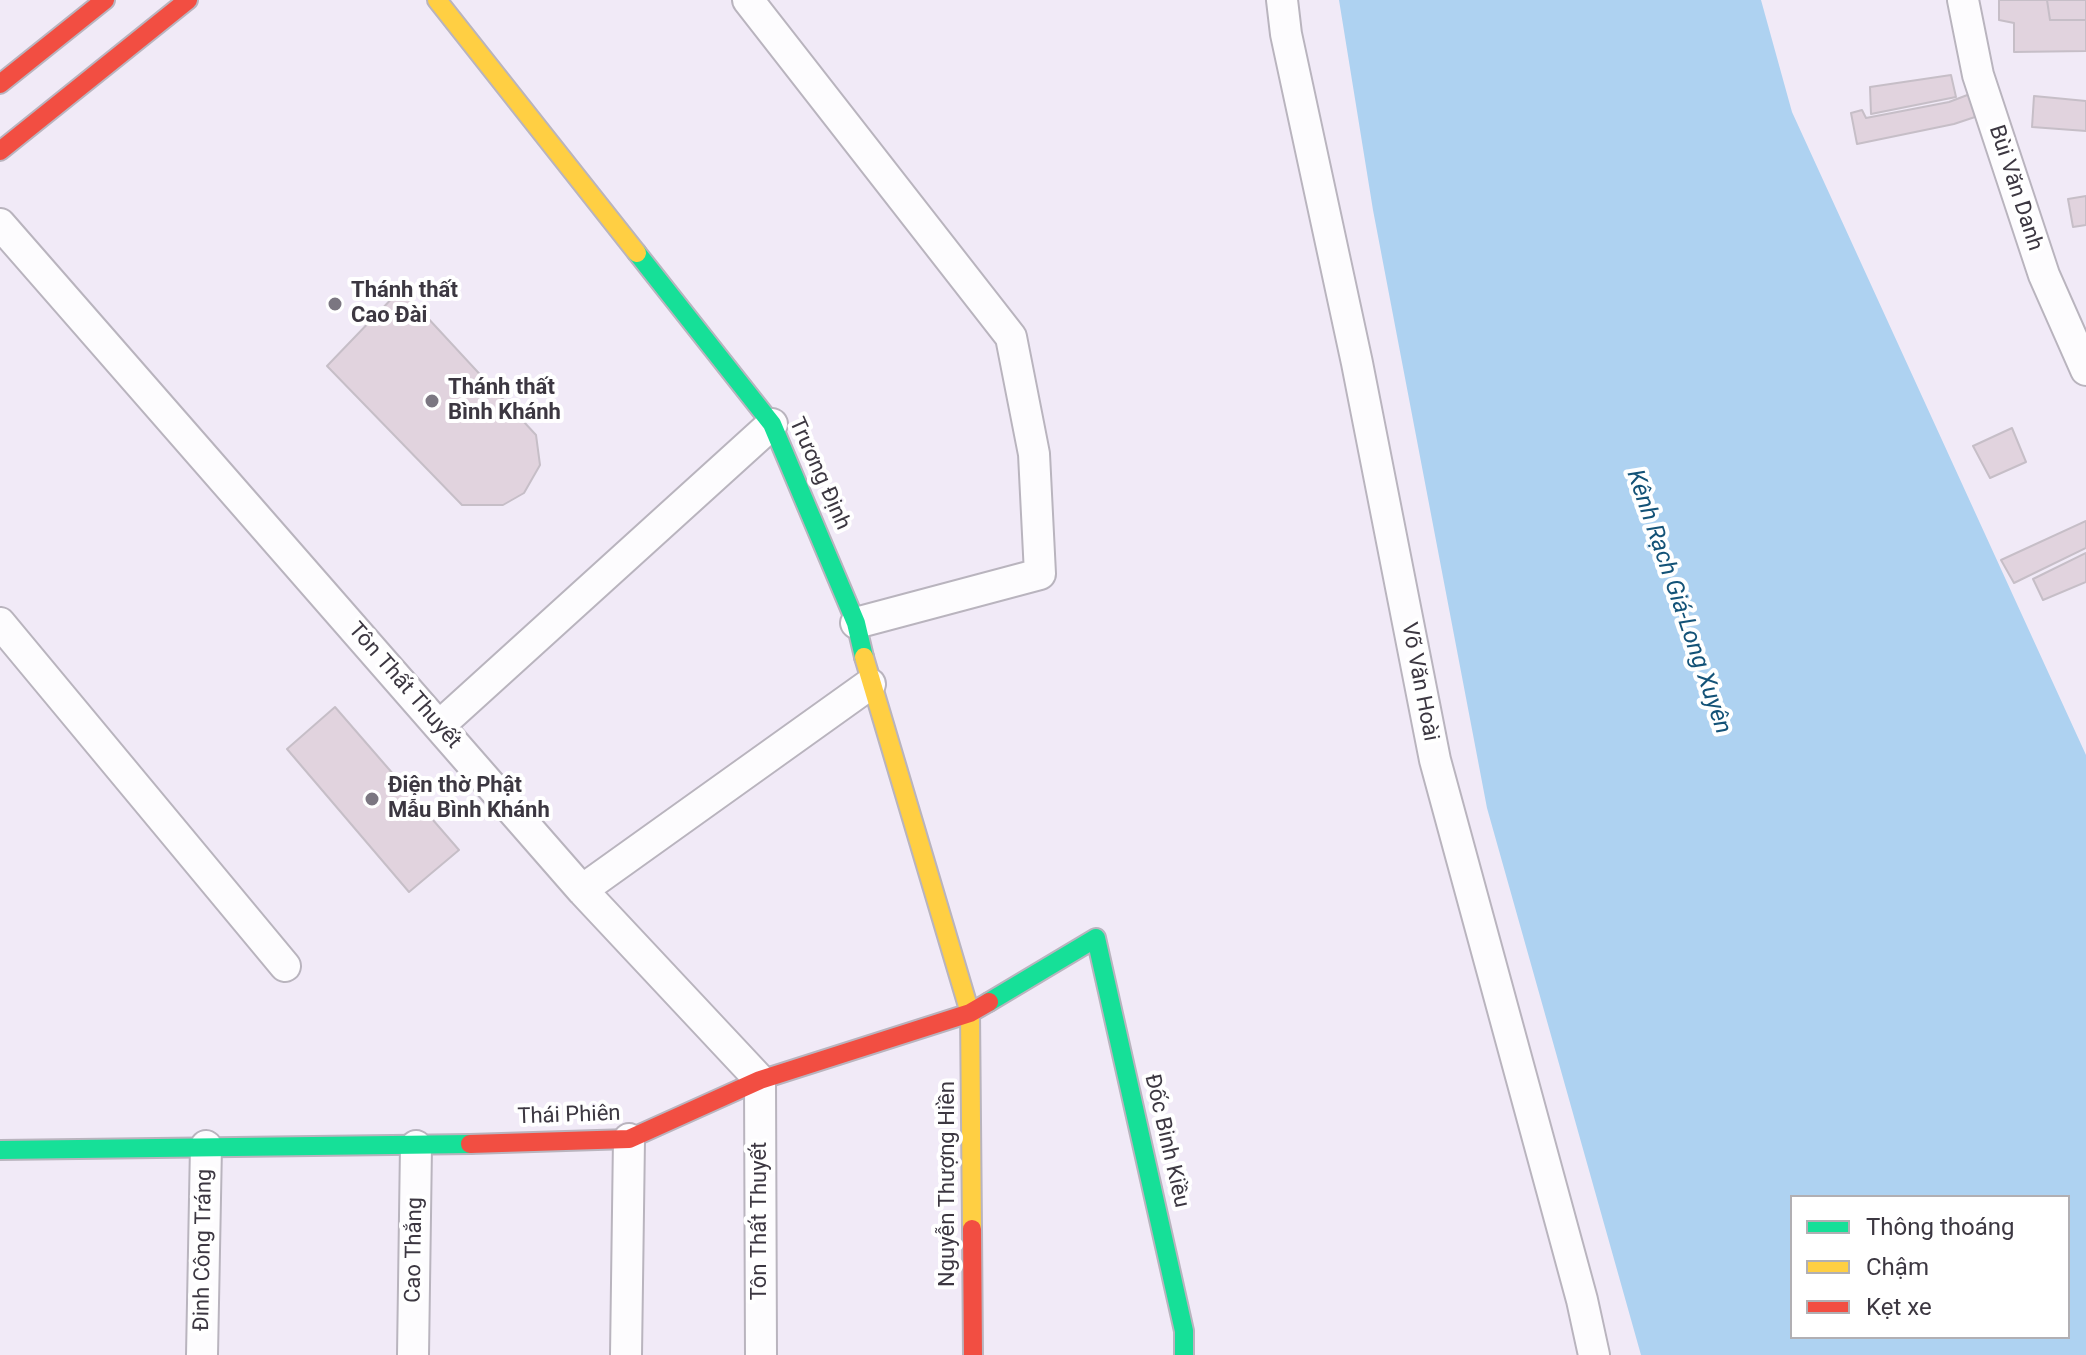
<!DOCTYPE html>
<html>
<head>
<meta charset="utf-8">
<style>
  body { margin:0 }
  #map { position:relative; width:2086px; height:1355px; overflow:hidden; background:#f1eaf7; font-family:Roboto,sans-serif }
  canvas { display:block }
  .legend { position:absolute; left:1790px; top:1195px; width:280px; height:144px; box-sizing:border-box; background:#fff; border:2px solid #b1afb3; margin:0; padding:10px 14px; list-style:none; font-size:24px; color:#3c3741 }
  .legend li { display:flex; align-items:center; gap:16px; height:40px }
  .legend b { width:40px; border:2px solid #b1afb3 }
</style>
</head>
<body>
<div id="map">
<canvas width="2086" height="1355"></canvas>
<ul class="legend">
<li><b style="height:10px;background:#16e098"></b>Thông thoáng</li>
<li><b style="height:10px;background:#ffcf43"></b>Chậm</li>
<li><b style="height:10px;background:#f24e42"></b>Kẹt xe</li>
</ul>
</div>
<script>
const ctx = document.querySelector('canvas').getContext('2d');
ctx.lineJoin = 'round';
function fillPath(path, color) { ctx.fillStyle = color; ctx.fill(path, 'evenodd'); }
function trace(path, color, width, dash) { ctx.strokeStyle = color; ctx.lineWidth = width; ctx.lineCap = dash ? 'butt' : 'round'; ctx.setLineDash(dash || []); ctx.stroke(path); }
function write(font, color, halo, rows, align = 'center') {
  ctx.font = font + ' Roboto,sans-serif'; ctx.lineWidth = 8; ctx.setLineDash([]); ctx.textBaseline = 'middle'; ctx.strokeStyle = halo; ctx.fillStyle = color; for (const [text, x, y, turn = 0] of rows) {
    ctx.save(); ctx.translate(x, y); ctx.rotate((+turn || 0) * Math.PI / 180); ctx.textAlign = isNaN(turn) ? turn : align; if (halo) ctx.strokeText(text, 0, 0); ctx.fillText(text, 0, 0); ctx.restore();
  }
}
fillPath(new Path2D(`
  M1339,0H1761L1792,112L2086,755V1355H1641L1487,808L1373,210ZM1792,1197H2068V1337H1792Z`), '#aed2f1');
const building = new Path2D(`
  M1999,0H2047L2050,20H2086V51L2014,52V23L1999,20Z
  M2047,0H2086V20H2050Z
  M1951,75L1956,97L1871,114L1870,87Z
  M1970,94L1975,117L1954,124L1857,144L1851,113L1862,110L1866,118L1949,102Z
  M2034,96L2086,101V131L2032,127Z
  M2086,196V225L2073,227L2068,199Z
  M401,289L536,435L540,465L524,493L503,505H462L327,366Z
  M2012,428L2026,462L1990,478L1973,446Z
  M2086,521V548L2014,583L2001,560Z
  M2086,553V582L2043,600L2033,579Z
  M335,707L459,850L409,892L287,749Z`);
fillPath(building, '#e1d3de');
trace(building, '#c6bec7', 2);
const street = new Path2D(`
  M748,0L1011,337L1034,454L1040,574L856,623
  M1282,0L1286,34L1357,363L1435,760L1582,1300L1594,1355
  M1963,0L1978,75L2044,275L2086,370
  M0,224L582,890L760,1080L761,1355
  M0,623L285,966
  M439,726L772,424
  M582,890L870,684
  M202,1355L206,1146
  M413,1355L416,1146
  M626,1355L629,1139`);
const fast = new Path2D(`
  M637,253L772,424L856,623L864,657
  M989,1002L1096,938L1184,1331V1355
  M0,1150L470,1144`);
const slow = new Path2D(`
  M437,0L637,253
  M864,657L970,1013L972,1229`);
const jam = new Path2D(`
  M0,84L105,0
  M0,151L188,0
  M470,1144L629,1139L760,1080L970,1013L989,1002
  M972,1229L973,1355`);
trace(street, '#b9b4be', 34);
trace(fast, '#b9b4be', 22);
trace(slow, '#b9b4be', 22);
trace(jam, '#b9b4be', 22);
trace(street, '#fdfcfe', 30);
trace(fast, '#16e098', 18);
trace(slow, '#ffcf43', 18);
trace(jam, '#f24e42', 18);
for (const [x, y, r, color] of [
  [335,304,8,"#7b7681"],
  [432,401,8,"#7b7681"],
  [372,799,8,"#7b7681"]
]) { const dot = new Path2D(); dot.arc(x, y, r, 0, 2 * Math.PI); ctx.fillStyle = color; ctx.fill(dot); trace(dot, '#fff', 3); }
write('22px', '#3c3741', '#fff', [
  ["Bùi Văn Danh",2015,188,72],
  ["Trương Định",819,474,66],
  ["Võ Văn Hoài",1419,682,79],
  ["Tôn Thất Thuyết",404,686,49],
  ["Thái Phiên",569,1116,-2],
  ["Đốc Binh Kiều",1166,1141,77],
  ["Nguyễn Thượng Hiền",948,1184,-90],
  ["Tôn Thất Thuyết",760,1221,-90],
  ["Đinh Công Tráng",204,1250,-89],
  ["Cao Thắng",415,1250,-89]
]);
write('bold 22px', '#3c3741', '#fff', [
  ["Thánh thất",351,291],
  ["Cao Đài",351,316],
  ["Thánh thất",448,388],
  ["Bình Khánh",448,413],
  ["Điện thờ Phật",388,786],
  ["Mẫu Bình Khánh",388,811]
], 'left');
write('italic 24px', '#135277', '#fff', [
  ["Kênh Rạch Giá-Long Xuyên",1678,602,71]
]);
</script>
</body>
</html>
